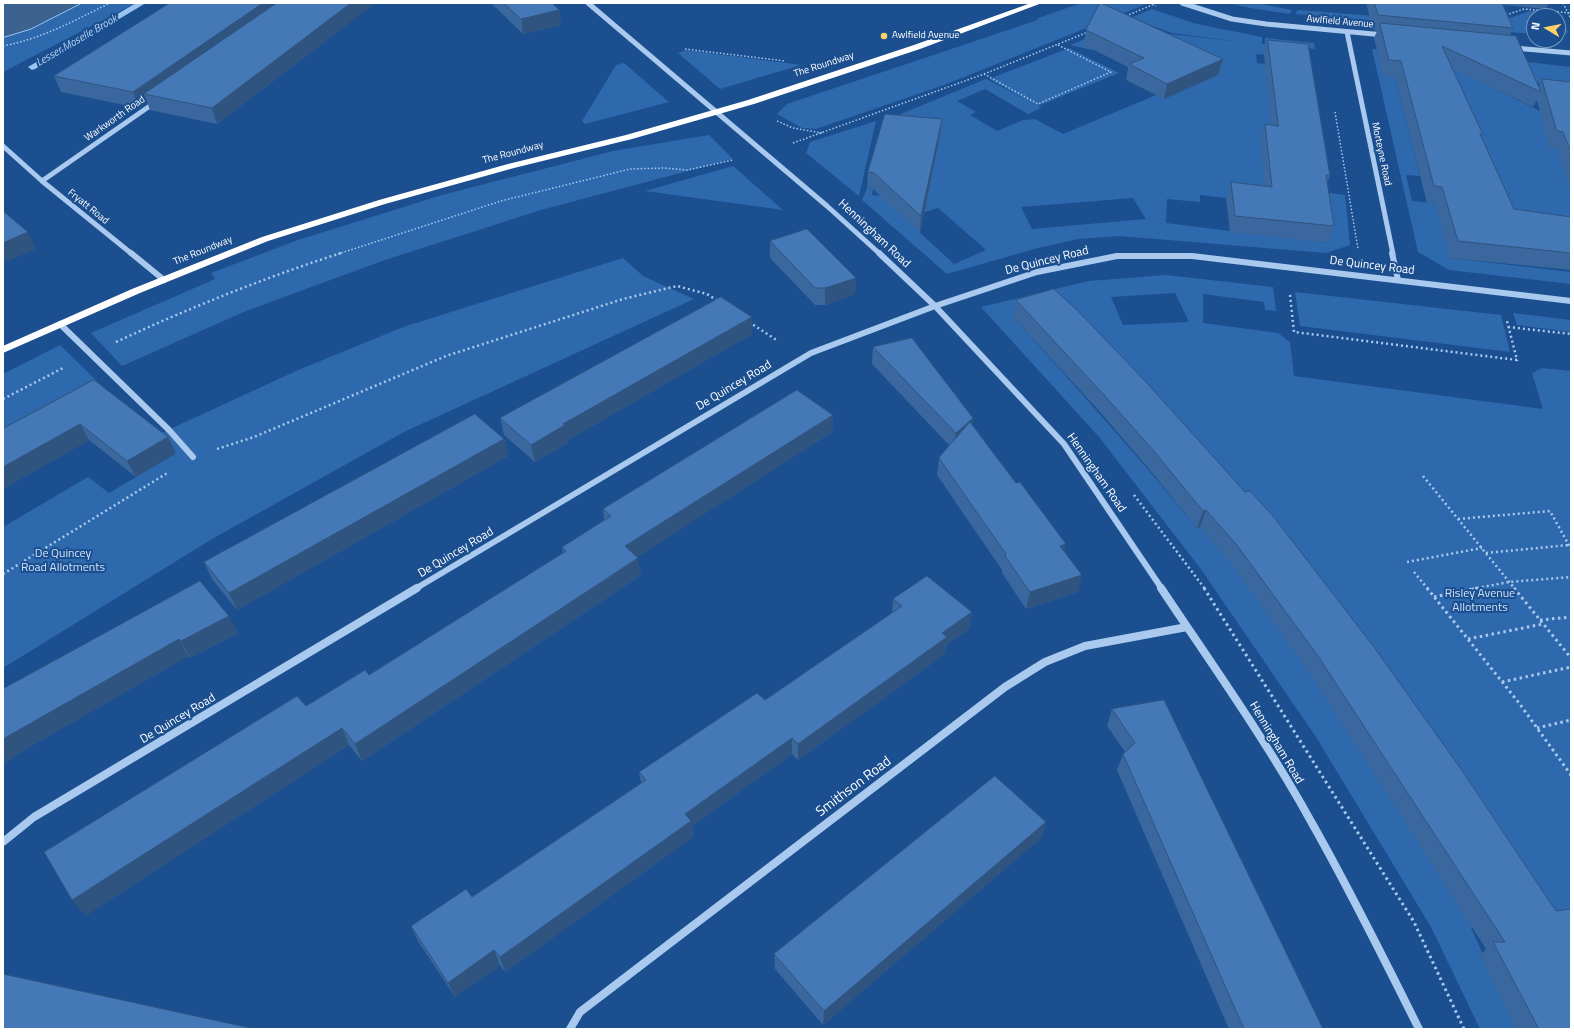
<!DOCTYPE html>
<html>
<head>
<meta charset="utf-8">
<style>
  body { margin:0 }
  #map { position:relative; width:1574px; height:1032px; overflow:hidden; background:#1b4f8f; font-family:"Titillium Web",sans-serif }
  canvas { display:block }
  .frame { position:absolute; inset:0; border:4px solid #fff; pointer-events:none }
  .north { position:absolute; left:1526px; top:8px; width:40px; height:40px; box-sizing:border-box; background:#1b4f8f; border:1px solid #7695bc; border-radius:50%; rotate:280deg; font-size:11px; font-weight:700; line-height:16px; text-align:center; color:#fff }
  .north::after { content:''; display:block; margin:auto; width:14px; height:18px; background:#ffd166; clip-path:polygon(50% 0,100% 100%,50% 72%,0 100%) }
</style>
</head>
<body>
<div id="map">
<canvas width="1574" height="1032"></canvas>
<div class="frame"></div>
<div class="north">N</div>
</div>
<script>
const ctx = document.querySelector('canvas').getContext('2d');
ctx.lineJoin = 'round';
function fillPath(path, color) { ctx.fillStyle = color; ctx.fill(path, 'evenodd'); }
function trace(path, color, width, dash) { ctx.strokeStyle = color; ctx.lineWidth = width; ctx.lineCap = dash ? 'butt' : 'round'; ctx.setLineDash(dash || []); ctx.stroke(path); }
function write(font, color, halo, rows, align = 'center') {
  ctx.font = font + ' "Titillium Web",sans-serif'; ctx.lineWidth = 4; ctx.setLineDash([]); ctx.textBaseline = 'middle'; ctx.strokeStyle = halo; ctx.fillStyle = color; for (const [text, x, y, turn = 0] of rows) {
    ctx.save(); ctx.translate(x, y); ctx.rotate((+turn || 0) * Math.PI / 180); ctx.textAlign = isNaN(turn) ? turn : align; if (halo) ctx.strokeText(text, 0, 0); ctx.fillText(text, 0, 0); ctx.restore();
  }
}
fillPath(new Path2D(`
  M3,3H136L3,72Z
  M1081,3H1149L944,85L816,129L802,128L777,114L787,104L1038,20L1036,19Z
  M1229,3H1256L1292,10L1290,14L1250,8Z
  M1152,9L1197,24L1262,37V44H1265V38L1314,43L1315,49L1276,44V56L1256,54L1257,63L1265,64L1312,191L1345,195L1350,245L1326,253L1119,236L1078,239L1038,248L947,274L862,200L867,188L873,189L872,195L926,201L881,122L986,79L1027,100L989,79L1069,48L1119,73L1038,106L1041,108L1028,114L985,89L957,101L976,112L970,115L997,131L1023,120L1035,119L1063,134L1156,95L1164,99L1115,40L1092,50L1070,45L1132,20L1170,34L1241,42L1172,33L1130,18ZM1200,195L1286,205L1328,243L1166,223L1167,199L1200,202ZM1133,198L1146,219L1032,229L1021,207ZM938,208L986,250L954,264L904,218Z
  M1298,10L1438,21L1502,33L1295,14Z
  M1530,11L1559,13L1568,32L1562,36H1558V16H1534V34L1509,32L1504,20Z
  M1372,49L1512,61L1480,64L1489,86L1546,114L1569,150L1571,154V245L1450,258L1571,272V284L1449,270L1418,252ZM1395,77L1454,99L1459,206L1412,201L1406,175L1420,176Z
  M686,50L801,65L720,89L678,53Z
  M1519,61L1571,67V94H1564L1526,78Z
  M624,63L669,102L585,124L582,121L616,65Z
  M876,121L859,196L806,153L810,142Z
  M709,135L733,159L541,210L385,260L246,311L122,366L91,333L215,279L211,273L298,240L442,195L613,151Z
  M733,166L783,210L645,191Z
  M623,258L643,276L694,299L404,432L212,539L3,668V527L88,477L109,493L175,454L155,436L296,371L403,327Z
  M1166,275L1273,287L1276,311L1265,310L1264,302L1203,294V323L1278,333L1290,342L1294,376L1543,409L1532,373L1542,368L1571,371V924L1471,928L1517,1029H1480L1431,927L1316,737L1200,568L1099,437L981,307L1089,281ZM1175,293L1189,322L1123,325L1111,297ZM1052,306L1200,527L1197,528C1138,456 1076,387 1014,318Z
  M1295,292L1501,315L1510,352L1300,326Z
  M1513,313L1571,320V332L1517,325Z
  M60,345L105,389L3,437V374Z`), '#2e69ad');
const water = new Path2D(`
  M3,3H82L31,29L5,37H3Z`);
fillPath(water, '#3c6290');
trace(water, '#9cc4f0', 1);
fillPath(new Path2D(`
  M136,3H146L35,69L32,70L28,67Z`), '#9cc4f0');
trace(new Path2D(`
  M1149,3L1156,6
  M1563,3L1571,19
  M1506,15L1524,9L1571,13
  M1126,16L1152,5
  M3,46C44,38 73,21 110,3
  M685,49L785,61
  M984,74L1038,104L1111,72L1058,45
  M1335,112L1358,249
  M777,121L793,128L822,133
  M793,143L984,74L1088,32
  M338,254L501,201L630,169L665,168L687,170L733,160`), '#a9c9ee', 1.5, [1.5, 2]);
trace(new Path2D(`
  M1290,295L1294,332L1517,360L1507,321
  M749,322L778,341
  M1508,327L1571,334
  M116,342C189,308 264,278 341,253
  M3,399L65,367
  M217,449L254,437L446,356L623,299L677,286L707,294L718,301
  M1423,476L1515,589
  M1134,495L1205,589
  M1458,519L1550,511L1571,549
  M1486,553L1569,545
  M1407,562L1482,548
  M1414,572L1428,589
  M3,574L169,472
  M1472,589L1509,582L1571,577`), '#a9c9ee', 2.5, [2, 3]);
trace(new Path2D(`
  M1204,588L1414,922L1464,1029
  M1427,588L1519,703L1571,775
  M1514,588L1571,658
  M1434,597L1477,588
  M1540,620L1571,617
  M1468,639L1543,624
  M1502,682L1571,667
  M1537,728L1571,720`), '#a9c9ee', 3, [2.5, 3.5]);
trace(new Path2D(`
  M588,3L827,206L880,254
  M1182,3L1232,19L1266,24L1384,35
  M1347,32L1393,254
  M1514,48L1571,53
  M3,146L42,181L132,254
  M42,181L157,101`), '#a9c9ee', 5);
trace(new Path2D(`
  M131,253L164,280
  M879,253L935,306L1064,444L1162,589
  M1392,253L1398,280
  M60,324L169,430L193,457
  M415,589L811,353L935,306L1037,272L1117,256H1192L1571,301`), '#a9c9ee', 6);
trace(new Path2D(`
  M1161,588C1213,666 1268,743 1313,825C1351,892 1385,961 1419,1029
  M3,842L34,817L417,588
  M570,1029L580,1012L1005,687L1045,662L1085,646L1187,627`), '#a9c9ee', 8);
fillPath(new Path2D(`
  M1031,3H1042L920,49L754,104L632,139L514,168L385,204L268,241L140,293L3,353V346L132,289L262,237L379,200L508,164L626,135L748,100L914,45Z`), '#fff');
fillPath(new Path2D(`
  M375,3L217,124L150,110L147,102L139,108L61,92L54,76Z
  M491,3H552L559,10L561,25L523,34Z
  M1366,3H1549L1546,9L1503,5L1513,28L1510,35L1539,87L1542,79L1571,82V190L1556,148H1549L1537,100L1533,107L1453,69L1483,135L1481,138L1514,209L1571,217V270L1450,258L1435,203H1427L1395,77L1383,76L1374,38L1377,31L1373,30Z
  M1086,30L1218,75L1164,99L1126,80L1128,67L1084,45Z
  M1268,40L1330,176L1327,183L1334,226L1328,243L1230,232L1226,198L1231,182L1265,186L1260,140L1265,124L1271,125L1264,55Z
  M942,119L940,135L920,233L873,189L867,188L868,172Z
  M770,241L856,278L855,294L825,305H815L770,258Z
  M1016,300L1146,382L1571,1029H1517L1480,956L1486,949L1310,673L1230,562L1200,527L1197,528L1148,468L1100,412L1013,317Z
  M752,317V334L568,440V443L535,462L504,435L500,418Z
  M873,347L973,418L972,425L1065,552L1078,592L1026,609L1002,573V570L937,475L939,458L949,445L872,364Z
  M94,380L168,437L176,453L136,477L89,440L3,489V429Z
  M833,415L832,432L637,557L641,575L362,761L349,745L85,916L306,706L369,675L563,553L562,547L604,520L603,509Z
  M504,439L508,456L237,610L212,579L204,562Z
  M200,581L238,633L190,658L188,656L19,753L3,765V689Z
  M893,599L972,612L969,629L946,645L945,654L798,760L792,754L692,826L693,837L505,972L500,965L455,997L418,941L411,926L472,897L641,783L639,772L765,700L892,613Z
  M1164,700L1323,1029H1229L1117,770L1123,754L1125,752L1107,726L1112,709Z
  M1046,822L1041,838L823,1025L775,969L774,954Z`), '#3a679d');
fillPath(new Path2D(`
  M263,3H289L144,94L147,102L139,108L133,92Z
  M351,3H375L217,124L212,108Z
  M559,10L561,25L523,34L521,19Z
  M1223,59L1218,75L1164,99L1167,84Z
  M942,119L940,135L920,233L921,216Z
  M28,232L36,249L3,263V243Z
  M856,278L855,294L825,305V288Z
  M752,317V334L568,440V443L535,462L531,445L563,424Z
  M833,415L832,432L627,564L625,546Z
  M973,418L971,435L954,450L956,433Z
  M80,424L89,440L3,489V467Z
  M168,437L176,453L136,477L127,461Z
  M504,439L508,456L237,610L229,593Z
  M1206,510L1200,527L1197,528L1203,511Z
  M1066,544L1062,561L1060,546Z
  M638,558L641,575L362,761L355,744Z
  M1082,575L1078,592L1026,609L1030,592Z
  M972,612L969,629L946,645L945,654L798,760V744L942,633Z
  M229,616L238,633L190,658L181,641Z
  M179,639L188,656L19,753L3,765V739L6,737Z
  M342,728L349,745L85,916L72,900Z
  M792,738V754L692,826L693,837L505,972L500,957L685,814Z
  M1046,822L1041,838L823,1025L824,1011Z
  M494,950L500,965L455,997L448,983Z`), '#305480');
const building = new Path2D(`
  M170,3H263L133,92L54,76Z
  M277,3H351L212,108L144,94Z
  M504,3H552L559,10L521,19Z
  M1100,3H1101L1223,59L1167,84L1129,64L1144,58L1086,30Z
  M1375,3H1502L1513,28L1378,15Z
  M1380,23L1516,36L1541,92L1442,46L1483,135L1480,134L1514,209L1571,217V253L1458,241L1442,187L1434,186L1401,61L1389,60Z
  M1268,40L1308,44L1330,176L1326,175L1334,226L1235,216L1231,182L1272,187L1265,124L1278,126Z
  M1542,79L1571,82V152L1563,132L1557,131Z
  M885,114L942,119L921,216L874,173L868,172Z
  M3,211L28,232L3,243Z
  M807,229L856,278L825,288H815L770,241Z
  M1054,289L1078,311L1146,382L1245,492L1250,491L1273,516L1374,647L1463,772L1556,911L1571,909V1029H1539L1493,942H1505L1318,656L1236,544L1206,510L1203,511L1153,450L1104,395L1016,300Z
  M721,297L752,317L563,424L565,425L531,445L500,418Z
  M912,338L973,418L956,433L873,347Z
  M94,380L168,437L127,461L80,424L3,467V429Z
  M797,390L833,415L625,546L638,558L355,744L342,728L72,900L44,852L297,696L306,706L365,670L369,675L566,551L562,547L611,516L603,509Z
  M475,414L504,439L229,593L204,562Z
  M970,422L1016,483L1020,482L1066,544L1060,546L1082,575L1030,592L1005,556L1006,554L939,458Z
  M927,576L972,612L942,633L947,637L798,744L792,738L685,814L691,821L500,957L494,950L448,983L411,926L466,889L472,897L646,780L639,772L757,693L765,700L902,606L893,599Z
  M200,581L229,616L181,641L179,639L3,739V689Z
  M1164,700L1323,1029H1244L1123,754L1135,743L1112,709Z
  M995,776L1046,822L824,1011L774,954Z
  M3,974L255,1029H3Z`);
fillPath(building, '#4478b7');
trace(building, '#305480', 1);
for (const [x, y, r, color] of [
  [884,36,4,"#ffd166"]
]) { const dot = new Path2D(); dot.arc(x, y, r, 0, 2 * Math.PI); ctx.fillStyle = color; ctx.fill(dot); trace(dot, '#1b4f8f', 1.5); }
write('10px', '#fff', '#1b4f8f', [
  ["Awlfield Avenue",1340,22,5],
  ["The Roundway",824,65,-18],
  ["Warkworth Road",115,119,-35],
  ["The Roundway",513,153,-15],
  ["Morteyne Road",1381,154,78],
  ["Fryatt Road",88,207,39],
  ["The Roundway",203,251,-22]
]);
write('10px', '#fff', '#1b4f8f', [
  ["Awlfield Avenue",892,36]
], 'left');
write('italic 11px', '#b5d3f5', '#1b4f8f', [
  ["Lesser Moselle Brook",77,41,-30]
]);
write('12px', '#fff', '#1b4f8f', [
  ["Henningham Road",874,234,43],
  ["De Quincey Road",1047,261,-14],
  ["De Quincey Road",1372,266,7],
  ["De Quincey Road",734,386,-31],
  ["Henningham Road",1096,473,55],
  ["De Quincey Road",456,553,-31],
  ["De Quincey Road",178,719,-31],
  ["Henningham Road",1276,743,59]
]);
write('12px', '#cfe3fa', '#1b4f8f', [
  ["De Quincey",63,554],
  ["Road Allotments",63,568],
  ["Risley Avenue",1480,594],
  ["Allotments",1480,608]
]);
write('14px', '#fff', '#1b4f8f', [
  ["Smithson Road",854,787,-37]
]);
</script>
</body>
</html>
